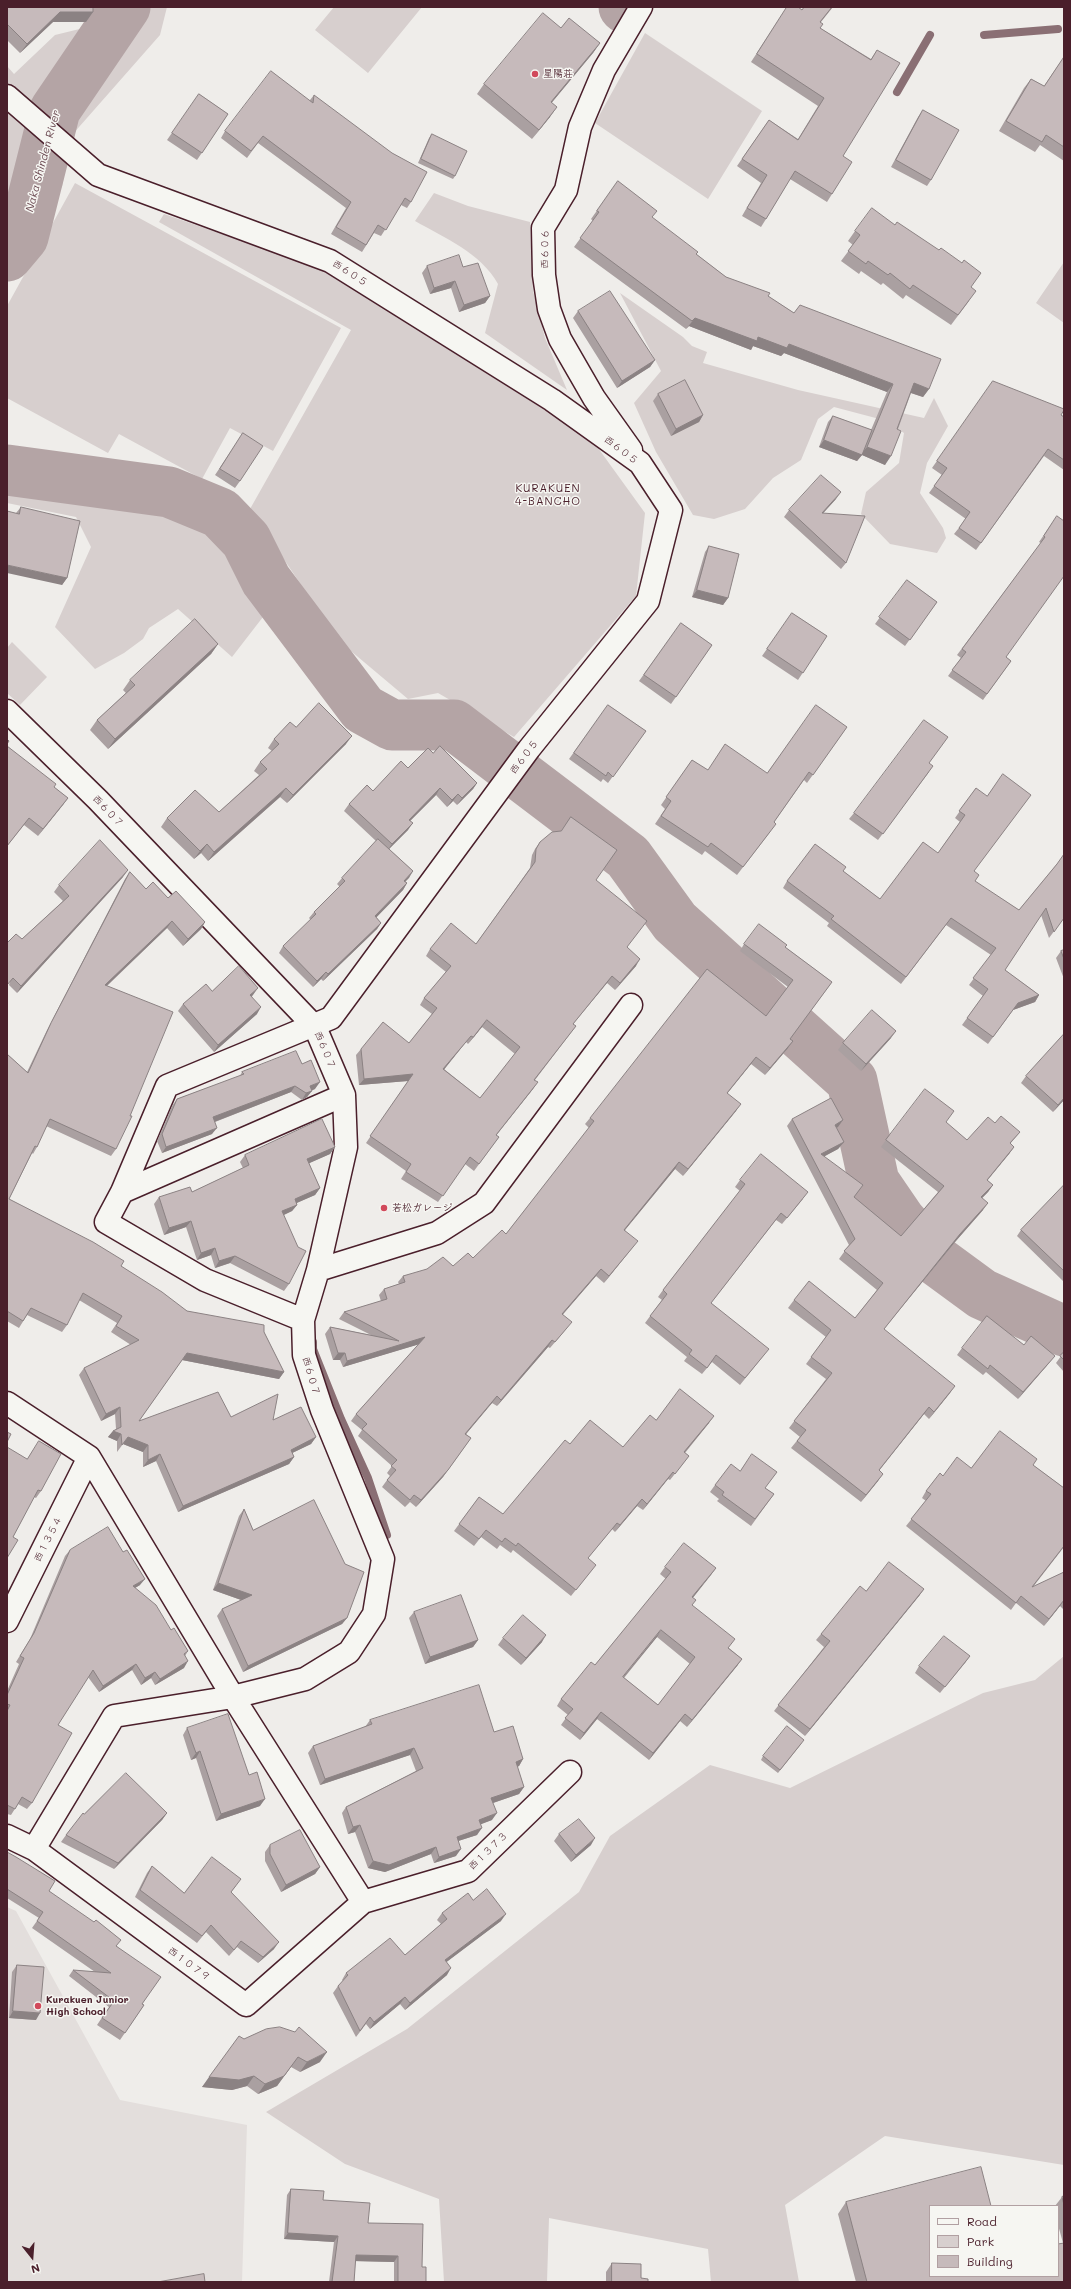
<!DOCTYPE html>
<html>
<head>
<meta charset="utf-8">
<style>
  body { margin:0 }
  #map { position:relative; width:1071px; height:2289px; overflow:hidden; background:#efedea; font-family:Mali,sans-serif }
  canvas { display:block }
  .frame { position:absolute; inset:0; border:8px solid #4a1f2b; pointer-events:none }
  .legend { position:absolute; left:929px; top:2205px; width:130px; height:72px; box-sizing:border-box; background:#f6f6f2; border:1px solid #b1a0a2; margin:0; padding:5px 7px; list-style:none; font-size:12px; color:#4a1f2b }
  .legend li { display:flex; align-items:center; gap:8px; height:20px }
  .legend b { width:20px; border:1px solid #b1a0a2 }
  .north { position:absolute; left:12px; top:2237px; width:40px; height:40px; -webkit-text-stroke:3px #f6f6f2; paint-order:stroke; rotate:163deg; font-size:11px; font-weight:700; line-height:16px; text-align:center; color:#4a1f2b }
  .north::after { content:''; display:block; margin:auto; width:14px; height:18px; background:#4a1f2b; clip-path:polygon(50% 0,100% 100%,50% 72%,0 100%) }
</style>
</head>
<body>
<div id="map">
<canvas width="1071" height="2289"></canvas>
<div class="frame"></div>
<ul class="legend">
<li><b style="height:5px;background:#f6f6f2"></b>Road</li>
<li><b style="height:11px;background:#d7cfce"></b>Park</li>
<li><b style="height:11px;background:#c6babb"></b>Building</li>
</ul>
<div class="north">N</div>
</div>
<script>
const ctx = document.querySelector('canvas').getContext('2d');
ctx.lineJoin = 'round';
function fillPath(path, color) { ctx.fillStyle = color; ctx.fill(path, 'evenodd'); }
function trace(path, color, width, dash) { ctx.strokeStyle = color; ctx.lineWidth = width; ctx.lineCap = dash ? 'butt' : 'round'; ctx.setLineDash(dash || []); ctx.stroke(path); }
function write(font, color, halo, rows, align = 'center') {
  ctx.font = font + ' Mali,"Klee One",sans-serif'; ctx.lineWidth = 3; ctx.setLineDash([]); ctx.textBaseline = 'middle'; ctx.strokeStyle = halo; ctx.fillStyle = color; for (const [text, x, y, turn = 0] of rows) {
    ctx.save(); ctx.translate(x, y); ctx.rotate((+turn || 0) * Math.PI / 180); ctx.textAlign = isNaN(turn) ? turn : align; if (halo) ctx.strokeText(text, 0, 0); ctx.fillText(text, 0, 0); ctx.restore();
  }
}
fillPath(new Path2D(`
  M7,1907L16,1911L120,2100L247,2125L242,2282H7Z`), '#e3dedc');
fillPath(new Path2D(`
  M93,7H167L160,35L72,135L62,187L7,234V66L14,74L55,35L96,25Z
  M334,7H422L368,73L315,30Z
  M645,33L762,111L708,199L595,123Z
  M75,183L341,328L273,451L230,428L202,479L119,434L108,453L7,398V306Z
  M434,193L468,206L530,222L533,291L545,338L567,390L485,333L498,284C481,253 445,238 415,221Z
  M164,214L338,274L593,441L645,513L636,596L514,737L438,693L408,699L339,641L250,509L351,330L159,222Z
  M1064,262V323L1036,303Z
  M620,293L683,337L692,346L707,352L703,363L798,390L924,418L934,398L948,426L927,463L920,493L943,528L946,538L937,553L890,544L861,514L866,492L899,463L904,433L887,421L834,407L818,419L801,460L773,478L745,509L714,519L693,515L656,452L634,403L661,371Z
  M7,480L150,496L211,519L273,604L232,657L178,609L149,628L143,639L124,653L95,669L55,627L91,547L76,517L7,503Z
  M12,642L47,677L20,705L7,693V648Z
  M1064,1656V2165L885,2136L785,2205L799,2282H711L708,2249L549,2218L547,2282H444L439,2199L345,2164L266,2112L407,2029L579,1892L610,1836L710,1765L790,1788L983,1693L1035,1680Z`), '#d7cfce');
trace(new Path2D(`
  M984,35L1058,29
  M897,92L930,35
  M313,1342V1349L341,1419L368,1478L387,1535`), '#8a6f74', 8);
trace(new Path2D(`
  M624,7L625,8
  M7,256L23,237L55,110L125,7
  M7,470L169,492L220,513L246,540L266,580L363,709L392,725H454L628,857L675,922L852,1081L874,1182L900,1220L937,1261L982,1294L1064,1331`), '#b4a4a5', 51);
const street = new Path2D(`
  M7,96L98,175L330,261L552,400L640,463L671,510L648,601L529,749L331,1018L167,1086L122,1192L106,1222L205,1280L303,1320
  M631,450L594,398L560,339L549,309L544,275L543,228L566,190L580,127L604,70L641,7
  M7,711L98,800L315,1027L344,1095L346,1147L318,1270L303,1320L304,1355L322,1410L383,1559L374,1614L349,1652L305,1679L233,1697L89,1457L7,1403
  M122,1192L344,1095
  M318,1270L437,1233L484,1203L631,1005
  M7,1621L89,1457
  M233,1697L363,1902L246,2005L34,1849L114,1716Z
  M7,1836L34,1849
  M363,1902L468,1871L570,1772`);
trace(street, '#4a1f2b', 25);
trace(street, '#f6f6f2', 22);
fillPath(new Path2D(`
  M7,7L93,12L86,22H53L20,53L7,40Z
  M787,7L802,10L804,7H833L821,22L820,28L871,59L877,50L843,156L832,194L827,202L790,179L766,219L761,227L742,216L761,183L737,166L769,120L798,139L818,106L751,62Z
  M561,28L600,43L593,53L552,102L550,117L532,139L477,94L484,84Z
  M1064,57V161L1040,145L1035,152L999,131L1024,88L1031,79L1044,86Z
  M199,94L228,114L197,160L167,140Z
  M314,95L411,202L407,208L401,205L381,236L374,233L362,252L331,234L346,208L258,143L247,158L221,138L225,131L310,100Z
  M923,110L931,180L927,186L891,167L918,117Z
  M432,134L455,176L453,179L418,163L429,138Z
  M618,181L652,218L696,254L726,277L768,296L794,313L929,389L923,397L911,393L885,465L862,455L857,461L819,447L828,422L833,416L871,430L887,392L784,353L781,356L753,346L751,350L689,326L686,329L574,247L593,221L591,219Z
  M855,231L971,288L969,301L951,325L906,295L903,299L883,283L881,285L861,271L859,274L841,261L853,245L848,241Z
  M427,266L463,267L490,296L485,303L459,312L451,288L430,294L422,273Z
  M578,311L655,360L650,367L617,388L573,318Z
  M993,381L1061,415L1064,417V470L1044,456L976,550L954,534L966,519L929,493L942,475L932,468Z
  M658,394L703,415L699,422L671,436L653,401Z
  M243,433L240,481L235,488L215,475Z
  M836,499L823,513L846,563L841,569L784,517L789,510Z
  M21,507L67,578L62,585L16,513Z
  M1057,516L1006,657L1011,661L983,700L948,676L961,658L957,655L1041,543L1039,542Z
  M709,546L728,598L723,605L692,597L705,552Z
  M907,580L937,602L905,646L875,624Z
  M792,613L827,636L798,680L762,656Z
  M681,623L712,645L671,704L639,681Z
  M218,644L211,654L108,749L90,730L97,720L126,693L123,690L130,680Z
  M608,705L646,731L608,783L603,779L601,782L569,759Z
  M296,727L346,744L287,803L280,797L208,861L201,853L194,859L161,827L167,818L219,812L259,775L254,771L260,762L272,751L268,748L274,739Z
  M847,727L807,783L804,780L774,822L770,832L737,875L705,851L702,855L655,824L665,809L661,805L692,760L707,770L767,773Z
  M7,746L54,787L68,798L38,836L24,825L7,846Z
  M433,753L477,783L473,789L457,805L453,801L447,807L436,795L410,821L408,830L389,849L413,871L405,881L407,883L403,890L376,917L381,923L377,929L323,981L321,979L313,987L279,953L283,946L311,920L309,918L314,912L340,887L337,884L342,878L376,841L344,811L349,804L373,791Z
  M929,763V772L878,840L849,819L854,813Z
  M976,788L974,871L975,882L1019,910L1057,864L1064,918L1049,938L1041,915L1005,970L1039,995L1035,1002L1013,1010L988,1044L962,1025L983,996L969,985L991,955L946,925L901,984L827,926L829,923L783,888L787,881L843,871L880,899L938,853L960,822L955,818Z
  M540,842L596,880L636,966L615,990L607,983L573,1024L576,1026L535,1080L533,1089L496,1135L499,1137L474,1171L465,1164L438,1202L401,1179L406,1171L366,1143L408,1081L359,1085L356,1055L361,1049L409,1043L432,1014L420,1005L424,998L446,972L426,956L430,949L476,944L530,868L532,855L535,849ZM482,1027L515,1054L480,1098L444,1069L466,1042L468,1044Z
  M130,872L146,889L168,898L205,922L201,929L183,946L167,928L107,986L116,1149L111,1156L46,1126L37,1147L33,1154L32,1153L9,1199L121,1266L187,1311L264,1332L284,1372L279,1379L182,1360L139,1421L231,1417L273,1420L316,1437L311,1444L292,1453L294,1457L289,1464L178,1512L156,1461L143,1467V1452L123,1444L117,1452V1441L108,1437L113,1431L116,1429L115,1414L101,1421L79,1375L84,1368L131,1345L111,1332L117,1323L79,1300L67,1325L62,1332L27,1315L19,1328L7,1321V1054L27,1072L47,1030L125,879Z
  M123,877L17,993L9,985L22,939L63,901L54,892L59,885Z
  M744,944L785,947L832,982L790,1039L788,1048L765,1075L751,1064L727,1093L736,1111L683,1176L675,1169L625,1230L633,1247L604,1283L596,1276L563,1314L567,1328L550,1348L548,1347L497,1406L492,1403L466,1434L471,1438L443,1477L416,1507L410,1502L405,1507L382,1487L390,1476L387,1473L392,1466L358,1436L362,1430L351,1421L356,1414L419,1344L343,1367L340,1360H333L325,1334L330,1327L371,1335L339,1319L344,1312L381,1301L379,1295L384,1289L399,1284L398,1282L403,1276L453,1266L473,1258L506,1234L589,1128L585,1124L590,1118L766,1016L788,987L740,951Z
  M1064,950V979L1056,958L1061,951Z
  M212,991L253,995L252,996L257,1014L214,1052L178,1011L183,1004Z
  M1064,1034V1100L1053,1112L1021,1083L1026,1076Z
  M891,1038L861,1071L838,1050L843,1043Z
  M302,1064L315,1089L312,1090L307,1097L302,1100L291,1092L215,1122L212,1134L162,1153L157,1141L172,1106L177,1099L240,1076L242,1072Z
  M792,1119L838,1127L836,1128L844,1142L838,1149L824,1156L854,1197L901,1236L938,1192L881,1147L886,1140L946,1123L967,1140L995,1123L1020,1132L1010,1144L1014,1147L1009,1154L987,1180L993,1185L988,1192L982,1198L983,1210L955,1242L884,1329L950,1393L929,1419L924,1414L879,1470L878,1481L861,1502L791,1448L800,1437L789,1428L826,1379L806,1364L826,1337L788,1308L794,1300L855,1318L877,1290L839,1259L849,1245L787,1126Z
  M335,1147L330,1154L309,1163L320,1188L315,1195L296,1203L297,1205L292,1211L284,1215L289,1284L284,1291L230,1263L215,1268L211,1255L197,1260L186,1227L164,1235L154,1204L159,1197L192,1192L243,1168L240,1162L245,1155Z
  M740,1180L803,1199L782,1224L776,1220L711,1303L764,1355L740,1385L712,1362L702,1374L684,1361L687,1357L645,1323L662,1300L658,1297L663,1290L740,1191L735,1187Z
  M1064,1185V1282L1017,1236L1021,1230Z
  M1024,1345L1050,1362L1018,1399L986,1372L983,1375L957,1355L962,1348Z
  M1064,1352V1372L1056,1363Z
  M656,1420L709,1423L685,1453L689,1456L670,1480L668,1479L643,1510L637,1506L615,1532L612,1529L588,1558L591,1571L571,1596L513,1550L511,1553L500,1545L497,1549L481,1537L474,1546L454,1531L479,1497L503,1514L570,1444L623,1447Z
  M7,1447L41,1491L36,1498L34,1497L13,1537Z
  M1033,1465L1064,1488V1547L1033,1587L1064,1572V1610L1060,1606L1044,1626L1016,1603L1011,1610L906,1526L926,1501L922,1498L926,1491L943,1476L971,1468Z
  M740,1471L774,1494L751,1526L717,1501L719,1499L710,1492L715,1485Z
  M244,1509L253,1530L347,1618L342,1624L243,1672L217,1616L222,1609L241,1600L213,1590L239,1516Z
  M70,1550L140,1585L135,1588L188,1651L185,1656L184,1668L155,1685L151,1678L141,1685L132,1670L99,1692L88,1677L58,1725L32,1803L27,1809L18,1804L11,1815L7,1814V1691L19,1664L16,1662L30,1639L65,1556Z
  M665,1567L716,1568L693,1597L692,1605L729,1648L742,1659L737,1666L687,1727L680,1721L649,1760L597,1719L580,1740L561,1725L568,1715L557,1706L561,1699L595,1665L666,1579L660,1574ZM657,1637L690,1664L658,1705L624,1678Z
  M924,1589L919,1596L805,1736L774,1711L824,1647L816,1640L821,1634L866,1591Z
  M414,1612L478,1640L473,1647L425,1664L409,1618Z
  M503,1638L542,1642L521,1665L498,1645Z
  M970,1656L940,1693L915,1673L919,1666Z
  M370,1720L494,1732L523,1759L519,1766L517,1767L524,1787L519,1794L493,1803L492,1820L480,1824L477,1835L458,1841L456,1856L434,1863L431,1854L385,1872L368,1868L355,1832L348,1834L342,1813L346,1807L416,1771L410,1755L320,1785L308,1753L313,1746L365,1727Z
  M187,1728L249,1775L260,1806L216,1821L196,1758L191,1760L183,1735Z
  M802,1743L778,1773L761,1760L763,1756Z
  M167,1813L162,1820L114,1869L61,1842L66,1835L84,1814Z
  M559,1834L591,1845L571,1862L554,1841Z
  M270,1845L320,1867L315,1874L281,1892L265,1861V1852Z
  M7,1852L49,1891L117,1946L142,2004L144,2005L120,2040L97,2025L109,2007L69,1976L73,1970L95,1972L32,1928L39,1918L7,1898Z
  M152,1866L184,1893L236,1886L231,1892L274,1949L258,1963L237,1947L229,1956L206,1932L197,1943L135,1897L147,1873Z
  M473,1900L501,1921L446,1962L447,1975L405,2010L400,2004L370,2029L366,2024L356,2037L333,1993L338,1986L343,1981L342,1980L346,1973L405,1955L441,1924L437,1920L442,1913Z
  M17,1965L36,2020L9,2018L12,1972Z
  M244,2039L320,2062L300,2072L291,2067L277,2086L258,2094L247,2086L232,2090L202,2087Z
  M291,2189L323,2200L368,2223L422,2267L426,2282H394V2262L355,2261L354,2282H329L334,2242L284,2239L287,2195Z
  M1064,2196V2282H856L838,2214L846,2202L930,2276H1058L1063,2243L1058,2225V2206H1055L1062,2197Z
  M612,2263L641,2278L648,2282H606V2272Z`), '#aaa0a1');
fillPath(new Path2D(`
  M60,12H93L86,22H53L20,53L27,44Z
  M600,43L593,53L544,112L551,102Z
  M557,107L550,117L532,139L539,130Z
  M455,281L451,288L430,294L434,288Z
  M490,296L485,303L459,312L464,305Z
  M695,318L758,337L789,344L893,384L887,392L784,353L781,356L753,346L751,350L689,326L686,329Z
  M655,360L650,367L617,388L622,381Z
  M914,383L929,389L923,397L908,392Z
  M703,415L699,422L671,436L676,429Z
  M824,440L861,454L867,447L891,456L885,465L862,455L857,461L819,447Z
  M841,492L836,499L817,520L822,513Z
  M7,565L67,578L62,585L7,573Z
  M697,590L728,598L723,605L692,597Z
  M218,644L211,654L108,749L115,739Z
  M352,736L346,744L287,803L293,795Z
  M477,783L473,789L457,805L462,798Z
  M286,788L280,797L208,861L214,852Z
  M440,788L436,795L404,827L409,820Z
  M458,794L453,801L447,807L452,800Z
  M68,798L63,805L38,836L43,829Z
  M413,823L408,830L387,851L392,844Z
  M207,844L201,853L194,859L200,851Z
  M128,870L123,877L17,993L21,986Z
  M413,871L409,878L400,887L404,881Z
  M407,883L403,890L371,923L375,916Z
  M172,921L167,928L100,992L105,985Z
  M205,922L201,929L183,946L188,939Z
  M381,923L377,929L323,981L328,974Z
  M640,959L636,966L615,990L620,983Z
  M326,972L321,979L313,987L317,981Z
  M612,976L607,983L568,1030L573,1024Z
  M258,988L253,995L245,1001L250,995Z
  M1039,995L1035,1002L1013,1010L988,1044L1018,1003Z
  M261,1007L257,1014L214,1052L218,1045Z
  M487,1020L482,1027L468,1044L473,1037Z
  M896,1031L891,1038L861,1071L866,1064Z
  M471,1036L466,1042L439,1076L443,1069Z
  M793,1041L788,1048L765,1075L770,1068Z
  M756,1057L751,1064L722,1100L727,1093Z
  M413,1074L408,1081L359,1085L364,1079Z
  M320,1082L315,1089L306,1093L310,1086Z
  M538,1082L533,1089L491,1142L496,1135Z
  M295,1086L291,1092L209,1124L213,1117Z
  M312,1091L307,1097L302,1100L306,1093Z
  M1064,1098V1100L1053,1112L1058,1105Z
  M741,1104L736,1111L683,1176L688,1169Z
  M843,1120L838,1127L830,1132L835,1125Z
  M217,1128L212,1134L162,1153L166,1147Z
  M844,1142L838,1149L816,1161L821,1154Z
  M335,1147L330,1154L303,1166L307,1159Z
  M1014,1147L1009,1154L982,1187L987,1180Z
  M679,1162L675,1169L620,1236L624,1230Z
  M993,1185L988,1192L976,1204L981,1197Z
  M320,1188L315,1195L290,1206L295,1199Z
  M988,1203L983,1210L955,1242L878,1336L884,1329L960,1234Z
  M297,1205L292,1211L277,1218L282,1211Z
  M191,1221L186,1227L164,1235L169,1228Z
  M638,1241L633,1247L604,1283L609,1276Z
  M215,1248L211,1255L197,1260L201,1253Z
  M235,1256L230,1263L215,1268L219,1261Z
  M601,1269L596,1276L558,1320L562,1314Z
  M425,1337L420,1344L343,1367L347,1361Z
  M552,1340L548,1347L497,1406L501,1400Z
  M187,1353L284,1372L279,1379L182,1360Z
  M338,1353H345L340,1360H333Z
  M1055,1356L1050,1362L1018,1399L1023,1392Z
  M955,1386L950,1393L929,1419L934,1412Z
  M497,1396L492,1403L461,1440L465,1434Z
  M120,1407L115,1414L101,1421L106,1414Z
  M929,1407L924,1414L874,1477L879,1470Z
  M714,1416L709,1423L679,1459L684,1452Z
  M113,1431L121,1434L117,1441L108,1437Z
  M128,1437L148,1445L143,1452L123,1444Z
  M316,1437L311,1444L286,1456L291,1450Z
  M160,1454L156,1461L143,1467L148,1460Z
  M294,1457L289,1464L178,1512L183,1506Z
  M448,1470L443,1477L416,1507L421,1500Z
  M673,1472L668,1479L643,1510L647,1504Z
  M883,1474L878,1481L861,1502L866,1495Z
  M642,1499L637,1506L615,1532L620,1525Z
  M716,1568L711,1575L688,1604L692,1597Z
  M145,1579L140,1585L128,1592L133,1586Z
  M218,1583L252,1595L247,1602L213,1590Z
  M924,1589L919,1596L805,1736L810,1729Z
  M1064,1600L1060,1606L1044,1626L1049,1619Z
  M347,1618L342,1624L243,1672L248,1666Z
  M661,1630L657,1637L618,1684L623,1677Z
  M546,1635L542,1642L521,1665L526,1658Z
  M478,1640L473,1647L425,1664L430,1657Z
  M970,1656L965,1663L940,1693L945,1687Z
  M742,1659L737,1666L687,1727L692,1720Z
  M188,1661L184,1668L155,1685L160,1679Z
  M136,1664L132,1670L99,1692L103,1686Z
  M155,1672L151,1678L141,1685L145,1678Z
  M601,1712L597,1719L580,1740L584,1733Z
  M685,1714L680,1721L649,1760L653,1753Z
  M414,1748L410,1755L320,1785L325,1779Z
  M200,1751L196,1758L191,1760L196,1753Z
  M523,1759L519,1766L511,1769L516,1762Z
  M524,1787L519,1794L487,1805L491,1798Z
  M265,1799L260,1806L216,1821L221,1814Z
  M167,1813L162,1820L114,1869L118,1863Z
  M497,1813L492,1820L474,1827L479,1820Z
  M360,1825L355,1832L348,1834L353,1827Z
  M482,1828L477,1835L452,1843L457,1837Z
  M595,1838L591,1845L571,1862L576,1855Z
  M436,1847L431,1854L385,1872L368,1868L373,1861Z
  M461,1849L456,1856L434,1863L439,1857Z
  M320,1867L315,1874L281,1892L286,1885Z
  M506,1914L501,1921L440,1967L445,1960Z
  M279,1942L274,1949L258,1963L263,1957Z
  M451,1968L447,1975L405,2010L410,2003Z
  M405,1997L400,2004L370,2029L374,2022Z
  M13,2011L40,2013L36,2020L9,2018Z
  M327,2052L320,2062L300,2072L307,2062Z
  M298,2057L277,2086L258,2094L265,2084Z
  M254,2076L247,2086L232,2090L202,2087L209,2077Z
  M288,2233L338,2236L334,2242L284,2239Z
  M356,2255L398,2256L394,2262L352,2261Z`), '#8b8283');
const building = new Path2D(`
  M7,7H93V12H60L27,44L7,24Z
  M787,7H798L802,10L804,7H832L820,22L823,24L820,28L871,60L877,50L900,63L843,156L852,162L832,194L795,171L766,219L747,208L767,175L742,159L769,120L798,140L824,98L757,54Z
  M543,13L561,28L569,18L600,43L551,102L557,107L539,130L484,84Z
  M1064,57V147L1046,135L1042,142L1006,121L1031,79L1044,86Z
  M271,71L313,103L314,95L392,153L427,172L411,202L405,198L386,230L378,225L366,245L336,227L351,202L263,136L251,151L225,131Z
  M199,94L228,114L202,153L172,133Z
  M923,110L959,130L931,180L896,160Z
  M432,134L467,151L455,176L421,159Z
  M618,181L657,211L652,217L698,252L696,254L726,277L770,293L768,296L794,313L800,305L941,359L929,389L914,383L897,429L901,431L891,456L867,447L893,384L789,344L787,348L758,337L757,341L695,318L692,321L580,238L599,212L597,211Z
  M872,208L895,225L897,222L939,250L941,248L962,263L964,260L981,273L971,287L976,291L958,315L913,285L910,289L890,273L888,275L868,261L866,264L848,251L860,235L855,231Z
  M459,255L463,267L478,263L490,296L464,305L455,281L434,288L427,266Z
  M610,291L655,360L622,381L578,311Z
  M685,380L703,415L676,429L658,394Z
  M993,381L1064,409V410L1061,415L1064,417V460L1048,449L981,543L959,528L970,512L934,486L947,468L937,461Z
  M833,416L872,430L862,455L824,440Z
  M243,433L263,446L240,481L220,469Z
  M821,475L841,492L822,513L865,516L846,563L789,510Z
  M21,507L80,521L67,578L7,565V511L19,514Z
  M1057,516L1064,521V576L1006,657L1011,661L987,694L952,670L966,652L962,649L1045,537L1044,536Z
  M709,546L739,554L728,598L697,590Z
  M907,580L937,602L910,640L879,617Z
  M792,613L827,636L803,673L767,649Z
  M195,619L218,644L115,739L97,720L135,685L130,680Z
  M681,623L712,645L676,697L644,675Z
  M319,703L352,736L293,795L286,788L214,852L207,844L200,851L167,818L195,790L219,812L267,769L260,762L279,744L274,739L290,722L296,727Z
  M608,705L646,731L613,777L608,772L606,776L574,753Z
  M816,705L847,727L813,775L809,772L774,822L776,824L743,867L711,843L708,847L661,816L671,801L666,797L692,760L708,770L725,744L767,773Z
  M924,720L948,737L929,763L933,766L883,834L854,813Z
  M7,739L9,741L7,744Z
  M7,746L56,784L54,787L68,798L43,829L29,818L7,846Z
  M440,746L477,783L462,798L458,794L452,800L440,788L409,820L413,823L392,844L349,804L367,785L373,791L401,761L408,768L428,748L433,753Z
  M1003,774L1031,795L974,871L979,875L975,881L1019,910L1057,864L1064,854V918L1054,932L1046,908L1005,970L1039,995L1018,1003L993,1037L967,1018L988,989L973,978L996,948L951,918L906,977L831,919L834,916L787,881L815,844L846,867L843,871L880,899L923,842L938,853L965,815L959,811L976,788L987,796Z
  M571,817L617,850L596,880L647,921L627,947L640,959L620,983L612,976L573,1024L576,1026L534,1080L538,1082L496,1135L499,1137L479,1164L470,1157L443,1196L406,1172L411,1164L370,1136L413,1074L364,1079L361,1049L383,1022L409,1043L437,1008L424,998L451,966L430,949L451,923L476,944L535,862L536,849L540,842L552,832L561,831ZM487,1020L520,1047L480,1098L443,1069L471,1036L473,1037Z
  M378,839L413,871L404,881L407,883L375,916L381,923L328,974L326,972L317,981L283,946L316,914L314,912L345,881L342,878Z
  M100,840L128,870L21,986L13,978L7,985V943L16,934L22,939L69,896L59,885Z
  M130,872L146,889L153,882L168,898L176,891L205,922L188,939L172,921L105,985L173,1012L130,1116H132L116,1149L50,1119L37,1147L35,1146L9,1199L93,1242L124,1261L121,1266L162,1292L187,1311L264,1325V1332L284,1372L187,1353L139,1421L218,1392L231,1417L278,1394L273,1420L301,1407L316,1437L291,1450L294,1457L183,1506L160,1454L148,1460V1445L128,1437L122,1445L121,1434L113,1431L121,1427L120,1407L106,1414L84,1368L139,1340L116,1326L122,1316L83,1293L67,1325L31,1308L23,1321L7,1311V1054L28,1073L51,1023Z
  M759,924L787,945L785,947L832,982L790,1039L793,1041L770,1068L756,1057L727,1093L741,1104L688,1169L679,1162L624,1230L638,1241L609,1276L601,1269L562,1314L572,1322L555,1342L552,1340L501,1400L497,1396L465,1434L471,1438L448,1470L421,1500L414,1495L410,1500L387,1480L396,1470L391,1466L397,1460L362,1429L367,1424L356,1414L425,1337L347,1361L345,1353H338L330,1327L399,1341L344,1312L387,1299L384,1289L405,1282L403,1276L427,1269L443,1257L453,1266L468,1253L473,1258L502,1230L506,1234L594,1121L590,1118L707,969L766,1016L793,980L744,944Z
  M1064,950V959L1061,951Z
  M239,966L258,988L250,995L261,1007L218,1045L183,1004L206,984L212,991Z
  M872,1010L896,1031L866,1064L843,1043Z
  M1064,1034V1098L1058,1105L1026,1076Z
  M296,1051L302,1064L311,1060L320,1082L310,1086L312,1091L306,1093L295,1086L213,1117L217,1128L166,1147L162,1134L177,1099L244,1074L242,1072Z
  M925,1089L954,1111L946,1122L967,1140L988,1117L995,1123L1001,1116L1020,1132L1010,1143L1014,1147L987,1180L993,1185L981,1197L988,1203L960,1234L884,1329L955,1386L934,1412L929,1407L879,1470L883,1474L866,1495L797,1441L806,1430L794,1421L832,1373L811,1357L831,1330L794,1300L809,1281L855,1318L883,1283L844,1251L855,1239L792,1119L831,1098L843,1120L835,1125L844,1142L821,1154L863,1185L854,1197L901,1236L944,1186L886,1140Z
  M322,1119L335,1147L307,1159L320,1188L295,1199L297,1205L282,1211L298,1247L306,1251L289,1284L235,1256L219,1261L215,1248L201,1253L191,1221L169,1228L159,1197L190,1187L192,1192L249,1165L245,1155Z
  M761,1154L808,1192L787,1218L781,1213L711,1303L769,1349L745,1378L716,1355L707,1368L689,1354L692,1350L650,1316L667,1294L663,1290L745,1184L740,1180Z
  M1064,1185V1271L1021,1230Z
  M987,1316L1024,1345L1031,1336L1055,1356L1023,1392L990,1365L988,1369L962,1348Z
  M1064,1352V1360L1060,1356Z
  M680,1389L714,1416L684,1452L689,1456L675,1474L673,1472L647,1504L642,1499L620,1525L617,1523L588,1558L596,1565L576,1590L518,1543L516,1546L505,1538L502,1542L486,1530L479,1539L459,1524L479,1497L503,1514L565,1440L570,1444L590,1420L623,1447L650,1415L656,1420Z
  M1000,1431L1037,1459L1033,1465L1064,1488V1546L1032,1587L1064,1572V1600L1049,1619L1021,1596L1016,1603L911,1519L931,1494L926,1491L940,1473L943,1476L957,1457L971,1468Z
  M7,1432L11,1434L7,1442Z
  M39,1441L61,1454L41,1491L38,1490L13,1537L18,1540L7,1558V1447L27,1459Z
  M752,1454L777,1472L765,1488L774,1494L755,1519L722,1495L724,1492L715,1485L731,1464L740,1471Z
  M314,1500L345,1564L364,1572L347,1618L248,1666L222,1609L252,1595L218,1583L244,1509L253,1530Z
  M108,1527L123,1552L127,1550L145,1579L133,1586L156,1605L171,1630L174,1628L188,1651L184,1654L188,1661L160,1679L155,1672L145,1678L136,1664L103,1686L93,1670L58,1725L72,1733L32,1803L22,1797L15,1809L7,1805V1711L10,1705L7,1704V1695L24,1658L20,1656L34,1633L70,1550Z
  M684,1543L716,1568L692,1597L696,1600L692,1605L735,1639L728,1648L742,1659L692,1720L685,1714L653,1753L601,1712L584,1733L565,1718L573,1709L561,1699L591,1662L595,1665L671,1572L665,1567ZM661,1630L695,1657L658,1705L623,1677Z
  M889,1562L924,1589L810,1729L778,1705L830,1641L821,1634L860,1586L866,1591Z
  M461,1595L478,1640L430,1657L414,1612Z
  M523,1615L546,1635L526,1658L503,1638Z
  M944,1636L970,1656L945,1687L919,1666Z
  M479,1685L494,1732L513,1726L523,1759L516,1762L524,1787L491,1798L497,1813L479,1820L482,1828L457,1837L461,1849L439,1857L436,1847L389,1865L373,1861L360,1825L353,1827L346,1807L423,1768L414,1748L325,1779L313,1746L372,1724L370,1720Z
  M228,1714L249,1775L257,1772L265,1799L221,1814L200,1751L196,1753L187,1728Z
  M787,1726L804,1740L780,1770L763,1756Z
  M126,1773L167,1813L118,1863L66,1835L83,1813L84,1814Z
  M579,1819L595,1838L576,1855L559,1834Z
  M300,1830L320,1867L286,1885L270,1854V1845Z
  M7,1852L16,1857L55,1881L49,1891L94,1922L96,1920L121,1940L116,1946L161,1977L142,2004L144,2005L125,2033L102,2018L114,2001L73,1970L111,1973L37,1921L43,1912L7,1889Z
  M212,1857L241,1879L231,1892L279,1942L263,1957L241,1941L234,1950L211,1925L202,1936L140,1890L152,1866L184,1893Z
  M487,1889L506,1914L445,1960L451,1968L410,2003L405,1997L374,2022L370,2017L360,2031L338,1986L348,1975L346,1973L390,1938L405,1955L447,1919L442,1913L468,1893L473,1900Z
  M17,1965L44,1967L40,2013L13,2011Z
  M280,2027L295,2032L299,2027L327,2052L307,2062L298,2057L284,2076L265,2084L254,2076L239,2080L209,2077L239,2036L244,2039L266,2029Z
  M981,2167L991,2206H930V2276H1058V2244L1064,2243V2282H867L846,2202Z
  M291,2189L324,2191L323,2200L370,2203L368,2223L423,2224L422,2267H426V2282H398V2256L356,2255L354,2282H332L338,2236L288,2233Z
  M1064,2196V2205L1062,2197Z
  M612,2263L641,2264V2278L648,2279V2282H612Z
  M204,2274L205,2282H158Z`);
fillPath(building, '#c6babb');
trace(building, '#8b8283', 1);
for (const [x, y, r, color] of [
  [535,74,4,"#d1495b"],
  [384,1208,4,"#d1495b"],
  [38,2006,4,"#d1495b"]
]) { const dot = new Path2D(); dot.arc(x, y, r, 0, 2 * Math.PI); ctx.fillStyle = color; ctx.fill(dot); trace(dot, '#f6f6f2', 1.5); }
write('bold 10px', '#4a1f2b', '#f6f6f2', [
  ["星陽荘",543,74],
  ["若松ガレージ",392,1208],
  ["Kurakuen Junior",46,2000],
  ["High School",46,2012]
], 'left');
write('10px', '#4a1f2b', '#f6f6f2', [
  ["西６０６",545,249,-89],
  ["西６０５",350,273,32],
  ["西６０５",621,450,37],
  ["西６０５",524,757,-53],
  ["西６０７",108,811,46],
  ["西６０７",325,1050,67],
  ["西６０７",311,1376,73],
  ["西１３５４",48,1539,-63],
  ["西１３７３",488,1851,-44],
  ["西１０７９",189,1964,36]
]);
write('italic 11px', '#6f4e56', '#f6f6f2', [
  ["Naka Shinden River",43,161,-75]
]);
ctx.letterSpacing = '1px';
write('11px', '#4a1f2b', '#f6f6f2', [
  ["KURAKUEN",548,489],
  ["4-BANCHO",548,502]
]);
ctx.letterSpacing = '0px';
</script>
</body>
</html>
